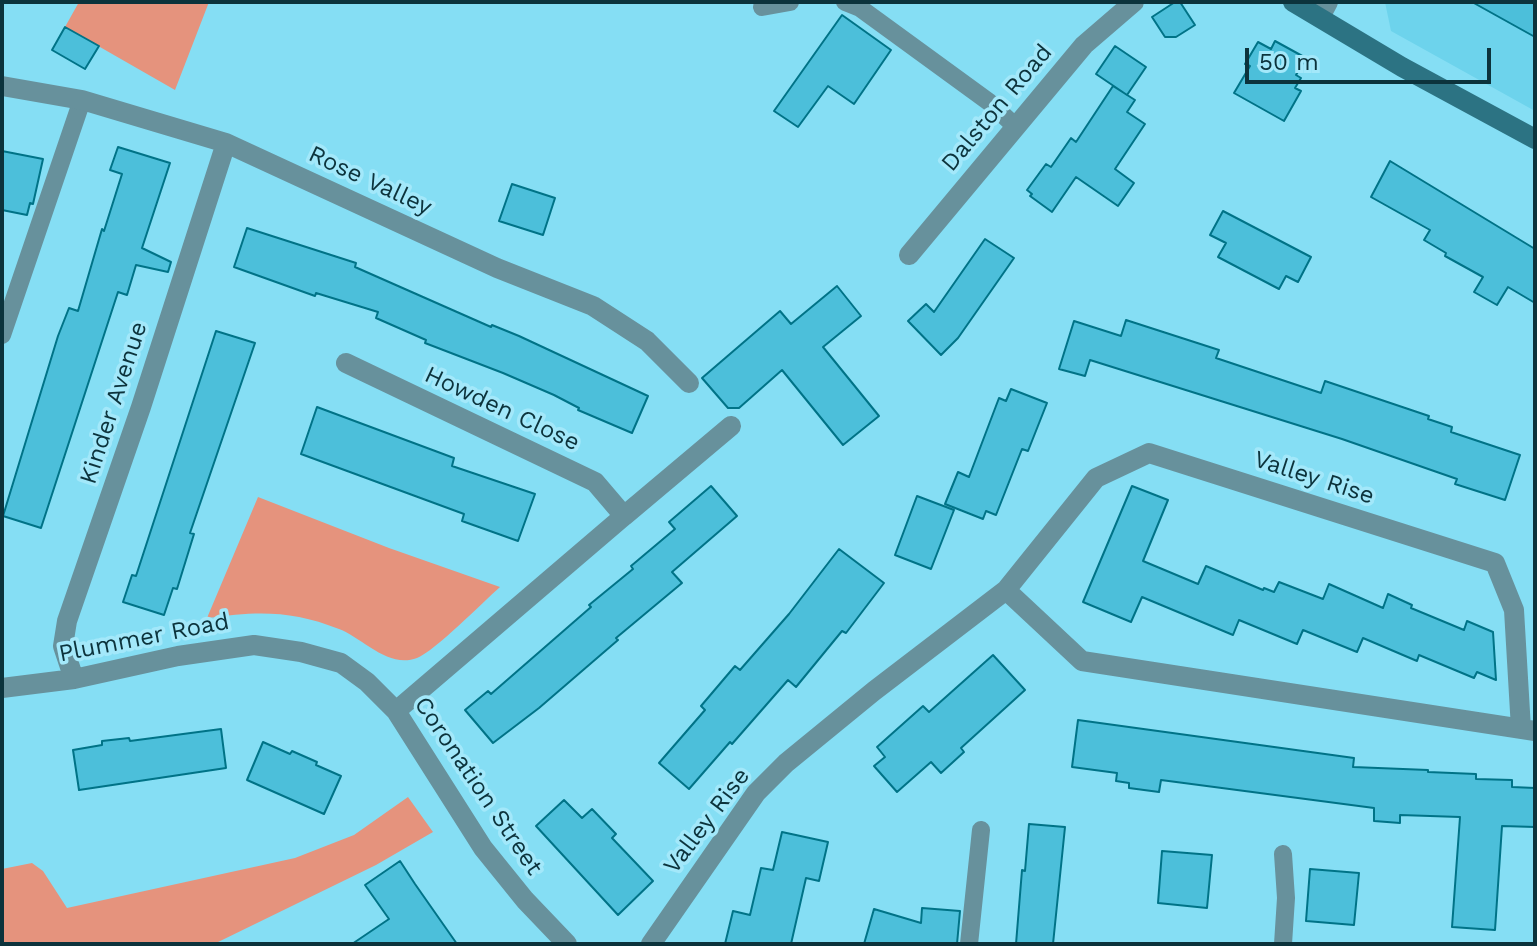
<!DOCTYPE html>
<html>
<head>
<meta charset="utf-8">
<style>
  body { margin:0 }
  #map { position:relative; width:1537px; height:946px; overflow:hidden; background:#85def4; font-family:"Work Sans",sans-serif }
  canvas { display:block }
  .frame { position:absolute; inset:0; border:4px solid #0c333c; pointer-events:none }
  .scale { position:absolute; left:1245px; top:48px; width:246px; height:36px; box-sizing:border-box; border:4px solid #0c333c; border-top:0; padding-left:10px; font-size:24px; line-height:28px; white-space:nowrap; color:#0c333c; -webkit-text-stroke:6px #a3e8fa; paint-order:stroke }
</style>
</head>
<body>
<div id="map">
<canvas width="1537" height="946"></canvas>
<div class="frame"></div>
<div class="scale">50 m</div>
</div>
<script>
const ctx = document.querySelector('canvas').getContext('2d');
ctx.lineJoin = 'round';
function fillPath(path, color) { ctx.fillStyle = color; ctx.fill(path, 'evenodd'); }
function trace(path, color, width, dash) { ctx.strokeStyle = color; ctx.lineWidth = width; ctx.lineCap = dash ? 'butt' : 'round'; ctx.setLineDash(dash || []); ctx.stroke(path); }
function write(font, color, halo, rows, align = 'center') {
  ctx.font = font + ' "Work Sans",sans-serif'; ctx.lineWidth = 7; ctx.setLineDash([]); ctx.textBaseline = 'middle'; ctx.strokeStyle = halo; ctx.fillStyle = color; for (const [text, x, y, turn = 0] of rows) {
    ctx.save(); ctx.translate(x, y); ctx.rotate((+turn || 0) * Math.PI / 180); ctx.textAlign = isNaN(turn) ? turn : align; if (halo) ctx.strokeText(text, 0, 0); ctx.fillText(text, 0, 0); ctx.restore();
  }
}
fillPath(new Path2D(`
  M1385,2H1535V111L1391,31Z`), '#6dd3ec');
fillPath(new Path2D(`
  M79,2H209L175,90L65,27Z
  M258,497L389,548L500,587C483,602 435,651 417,658C388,669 363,638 339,629C292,610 257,611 207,618Z
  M408,797L433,832L376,865L214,944H2V869L32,863L43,871L67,908L295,858L354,835Z`), '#e5937d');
const building = new Path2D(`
  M1175,2H1180L1195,25L1176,37H1165L1152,17Z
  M1472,2H1535V37Z
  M842,15L891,50L854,104L828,86L798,127L774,111Z
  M65,27L99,46L85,69L52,50Z
  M1275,41L1306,58L1296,75L1301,78L1295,88L1301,91L1284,121L1234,93L1250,66L1245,64L1258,42L1271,49Z
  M1115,46L1146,67L1127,95L1096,74Z
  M1113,86L1135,100L1127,112L1145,124L1115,169L1134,183L1118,206L1076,177L1052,212L1030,196L1032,194L1027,190L1046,164L1051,167L1071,138L1076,142Z
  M118,147L170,163L142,248L171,262L168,272L136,265L127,295L118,292L41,528L3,516L58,336L69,308L78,311L102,229L104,231L122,174L110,170Z
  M2,151L43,159L33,204L30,203L27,215L2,210Z
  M1390,161L1535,249V303L1508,287L1497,305L1474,292L1483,277L1445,256L1446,253L1424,240L1430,230L1371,197Z
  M512,184L555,198L543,235L499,221Z
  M1223,211L1311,257L1298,282L1286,276L1279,289L1218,257L1226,243L1210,235Z
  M247,228L356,263L355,267L491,327L492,325L519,336L648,396L632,433L578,410L579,408L554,395L503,373L425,343L426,340L376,318L378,312L316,293L315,296L234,267Z
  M985,239L1014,258L958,338L941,355L908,321L926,304L934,312Z
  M837,286L861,316L823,347L879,416L843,445L782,370L739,408H728L702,378L780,311L791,324Z
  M1126,320L1219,350L1216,358L1321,393L1325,381L1429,416L1428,419L1452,427L1451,432L1520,455L1505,500L1455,484L1457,479L1342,439L1090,360L1085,376L1059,369L1074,321L1121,336Z
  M216,331L255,343L190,533L194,534L177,589L173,588L164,615L123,602L132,575L136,576Z
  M1011,389L1047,403L1028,451L1022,449L996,515L986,511L983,519L945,504L958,472L969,477L999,398L1006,401Z
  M317,407L454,458L452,466L535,494L518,541L462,521L464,514L301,454Z
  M711,486L737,516L672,572L682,583L616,638L618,640L539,708L493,743L465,710L488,691L491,694L591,607L589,605L633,569L631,566L675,529L669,522Z
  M1132,486L1168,500L1143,561L1198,584L1206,566L1263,590L1264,588L1274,592L1279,582L1323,599L1329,584L1383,608L1388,594L1412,605L1411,608L1464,630L1467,621L1493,632L1496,680L1477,672L1474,678L1419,655L1417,661L1363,638L1357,652L1303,630L1297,644L1239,620L1233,635L1142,597L1131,622L1083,602Z
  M917,496L954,510L931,569L895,555Z
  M839,549L884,583L846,633L842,631L796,687L788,680L732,744L730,742L689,789L659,763L705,710L701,706L735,666L740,670L789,614Z
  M993,655L1025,690L961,748L964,752L941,773L931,762L897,792L874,766L885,757L877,747L923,706L929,712Z
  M1078,720L1354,758L1353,767L1428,770V772L1476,774V779L1512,780V787L1535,788V827L1502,826L1495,930L1452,927L1460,817L1400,815V823L1374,821V808L1161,780L1159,792L1129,788V783L1116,781L1117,773L1072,767Z
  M221,729L226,768L79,790L73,750L102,745V741L129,738L130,741Z
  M263,742L290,754L292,751L317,762L316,765L341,776L324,814L247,780Z
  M564,800L582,818L592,809L616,834L612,838L653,881L618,915L536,826Z
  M1029,824L1065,827L1053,944H1016L1022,870L1025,871Z
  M782,832L828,842L819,881L806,878L791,944H725L733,911L750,915L761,868L773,870Z
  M1162,851L1212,855L1207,908L1158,903Z
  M400,861L415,884L457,944H352L389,919L365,885Z
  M1310,869L1359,873L1354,925L1306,921Z
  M922,908L960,911L957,944H864L874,909L921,923Z`);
fillPath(building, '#4cbfda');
trace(building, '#007387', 2);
trace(new Path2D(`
  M845,2L860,8L989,102L1015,126
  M762,7L790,2
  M2,335L82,100
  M969,944L981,830
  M1283,944L1286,898L1283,854`), '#67919c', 18);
trace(new Path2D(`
  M1320,17L1328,2
  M2,86L82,100L226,143L497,268L593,306L647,341L689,383
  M909,255L1084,45L1134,2
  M346,363L595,482L624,516L396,711
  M624,516L731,426
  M1006,590L1082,661L1535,731
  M74,679L63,646L67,621L141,407L226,143
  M2,688L74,679L178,656L254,645L301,652L341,663L367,682L396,711L483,848L525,900L567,944
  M651,944L756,793L786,763L874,691L1006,590L1096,478L1149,453L1495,563L1514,610L1521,729`), '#67919c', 20);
trace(new Path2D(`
  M1293,2L1402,67L1535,139`), '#2c7383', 20);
write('24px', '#0c333c', '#a3e8fa', [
  ["Dalston Road",997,108,-50],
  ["Rose Valley",370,181,25],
  ["Kinder Avenue",114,403,-72],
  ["Howden Close",502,409,25],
  ["Valley Rise",1314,478,18],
  ["Plummer Road",144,638,-11],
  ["Coronation Street",478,786,56],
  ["Valley Rise",707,821,-53]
]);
</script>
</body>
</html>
